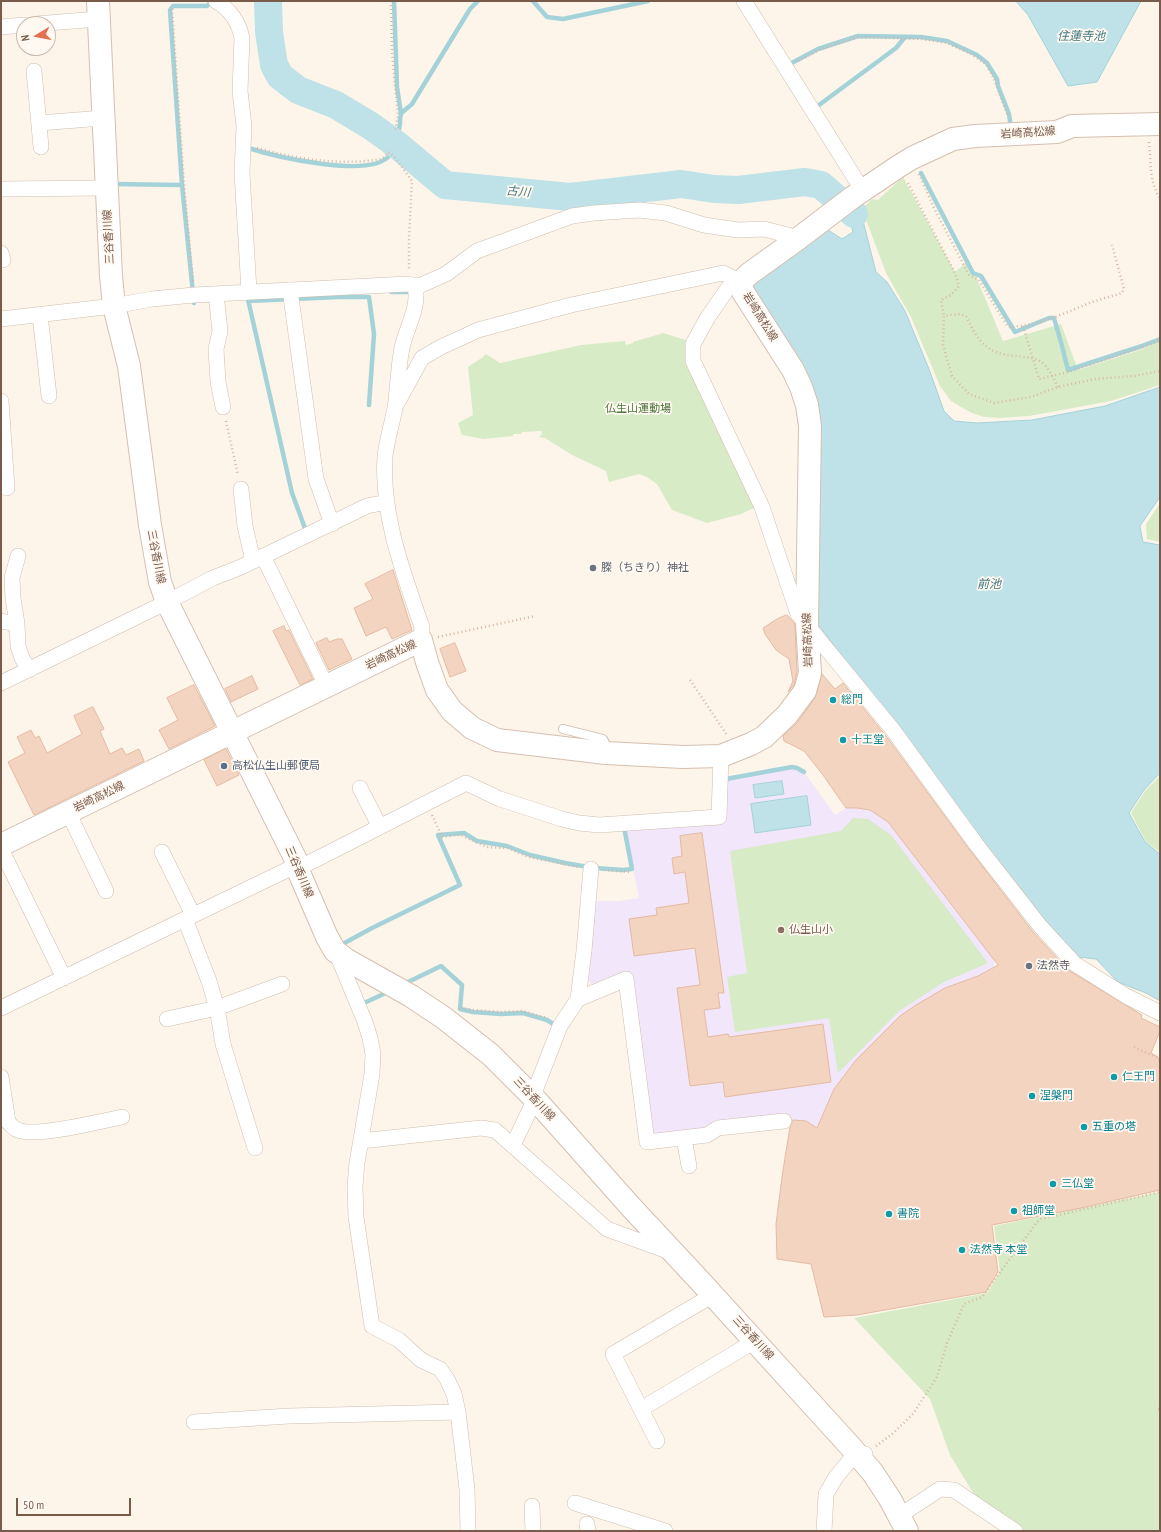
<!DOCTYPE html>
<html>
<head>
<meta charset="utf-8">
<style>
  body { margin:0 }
  #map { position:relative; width:1161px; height:1532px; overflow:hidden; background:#fdf5ea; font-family:"PT Sans Narrow",sans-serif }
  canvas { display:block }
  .frame { position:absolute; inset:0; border:2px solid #795b4c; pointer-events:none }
  .north { position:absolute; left:16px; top:16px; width:40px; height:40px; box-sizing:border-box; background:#fff9f1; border:1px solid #c9baaf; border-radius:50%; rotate:260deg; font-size:11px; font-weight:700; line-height:16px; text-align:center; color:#795b4c }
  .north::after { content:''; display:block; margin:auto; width:14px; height:18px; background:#e66f50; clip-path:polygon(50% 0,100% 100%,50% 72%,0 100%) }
  .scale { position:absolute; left:16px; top:1498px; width:115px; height:18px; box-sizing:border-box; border:2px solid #795b4c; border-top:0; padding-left:5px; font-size:12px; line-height:14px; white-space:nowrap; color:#795b4c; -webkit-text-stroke:3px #fff9f1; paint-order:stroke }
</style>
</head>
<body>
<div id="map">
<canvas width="1161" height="1532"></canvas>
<div class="frame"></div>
<div class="north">N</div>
<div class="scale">50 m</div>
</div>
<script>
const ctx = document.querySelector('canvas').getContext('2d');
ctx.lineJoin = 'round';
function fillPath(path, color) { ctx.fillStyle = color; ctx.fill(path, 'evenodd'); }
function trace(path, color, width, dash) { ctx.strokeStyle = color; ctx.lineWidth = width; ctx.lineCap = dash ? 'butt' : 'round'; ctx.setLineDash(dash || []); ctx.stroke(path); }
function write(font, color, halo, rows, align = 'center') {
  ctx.font = font + ' "PT Sans Narrow","Noto Sans JP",sans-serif'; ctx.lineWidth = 3.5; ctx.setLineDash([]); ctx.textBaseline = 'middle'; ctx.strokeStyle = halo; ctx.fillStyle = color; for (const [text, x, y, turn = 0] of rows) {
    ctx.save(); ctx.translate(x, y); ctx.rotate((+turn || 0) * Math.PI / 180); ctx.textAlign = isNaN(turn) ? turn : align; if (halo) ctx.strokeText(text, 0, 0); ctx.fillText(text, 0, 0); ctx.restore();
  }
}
fillPath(new Path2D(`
  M792,768H797L804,772L835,815L846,808H857L870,810L888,822L994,959V967L978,976L856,1060L834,1089L818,1126H815L806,1121L788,1120V1114L710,1124L702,1129L651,1134L631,983L592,985L586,976L594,901H618L639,898L625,829L724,824L727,780Z`), '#f2e6fa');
fillPath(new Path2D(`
  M903,177L955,272L969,260L1003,341L1061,324L1078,370L1140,350L1160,341V385L1111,401L1029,416L1000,418L984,417L972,413L961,407L951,401L940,386L911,317L886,273L862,209L872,199L878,200Z
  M663,333L689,341L756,507L741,514L707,523L672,510L657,484L647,477L639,474L609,482L606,471L572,455L545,438L539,437L542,434L541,431L522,432L521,434H513V436L484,439L462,435L458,423L473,415L468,367L483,357L486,354L500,363L581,345L625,341L626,345L633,343V342Z
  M1160,503V542L1147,539L1146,524Z
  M1160,776V852L1146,842L1131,813L1145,791Z
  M853,818L868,819L891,835L988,963L944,982L899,1011L838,1073L829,1018L735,1032L727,977L747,973L730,851L841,831Z
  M1160,1192V1531H1003L981,1506L950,1455L930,1399L854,1318L987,1293L1000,1272L994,1226Z`), '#d7ebc7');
const water = new Path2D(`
  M1016,1H1141L1097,82L1068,86L1028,15Z
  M860,209L876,272L887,282L905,311L929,369L944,411L954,421L977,423L1032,420L1105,406L1160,387V497L1140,526L1143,542L1160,545V773L1144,790L1129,813L1145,842L1160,854V1001L1146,993L1118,982L1096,959L1069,956L811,615L816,421L753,297L754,284L825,228L842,239L853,232L849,218Z
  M782,781L784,794L755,798L753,785Z
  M807,796L811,825L755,833L751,804Z`);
fillPath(water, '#bee2e7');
trace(water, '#a4d2d9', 1);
trace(new Path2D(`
  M394,1L397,87L401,114
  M533,1L547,17L563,19L648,1
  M788,65L818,49L858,36L921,37L947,41L977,55L987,63L997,79L998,86L1009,114L1011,128
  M815,108L896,48L905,37
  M245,147C273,156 371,180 390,155C397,147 398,134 400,124C400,121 400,117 401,114C403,111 409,107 412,104L470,9L478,1
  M921,173L973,273L981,276L1015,332L1049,318H1054L1062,346L1068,370L1142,346L1160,339
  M112,184L182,185
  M391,292H412
  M247,295L292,493L306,531
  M248,301L339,297H369L374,334L369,405
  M194,303L182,185L170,10L173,6H207L210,3
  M726,782V779L792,767L797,768L804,772
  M339,946L372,928L460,885L438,835L464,833L477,841L507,846L530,855L565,863L594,868L623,870L632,869L624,827
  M404,984L441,966L462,985L460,1009L473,1012L501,1014L523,1013L547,1020L555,1025
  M361,1003L362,1004L390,991`), '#a4d2d9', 4.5);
trace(new Path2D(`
  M268,1L269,32L274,65L280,76L298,90L336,105L371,126L396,144L445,185L570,197L681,184L714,189L738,190L805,182L821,185L854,214`), '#bee2e7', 28);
const building = new Path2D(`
  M393,570L412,630L392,639L386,627L366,636L354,608L373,599L365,584Z
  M787,615L795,624L797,672L794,685L788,692L793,681L789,659L776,650L765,634L763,628L777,619Z
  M284,626L286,631L289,630L313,679L300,685L273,631Z
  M327,638L329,642L337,639H342L352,659L329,670L316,643Z
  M455,643L466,671L450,677L440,649Z
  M822,674L835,689L843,683L886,736L969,849L1033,932L1068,970L1142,1015L1141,1018L1160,1027V1031L1151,1053L1158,1057L1160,1065V1190L1081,1208L992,1225L998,1272L986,1292L857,1315L824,1317L811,1264L777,1259L776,1224L778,1208L783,1170L790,1127L793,1120L806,1121L817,1128L834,1089L856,1060L900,1016L916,1005L945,988L978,976L998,965L888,822L870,810L857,808H846L823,775L804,751L784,741L783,736L797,723L815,698Z
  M252,676L258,689L231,702L225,689Z
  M194,685L215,726L169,749L159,730L178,720L167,698Z
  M93,707L104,729L100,731L110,754L122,748L126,755L139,749L144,761L34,815L8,762L25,753L17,737L31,730L35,738L39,736L47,753L82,734L74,716Z
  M226,749L239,775L217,786L204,760Z
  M702,833L724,993H718L720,1008L704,1010L708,1037L728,1034L729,1037L823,1024L831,1082L725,1097L723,1082L690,1086L677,988L700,985L695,948L634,956L629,919L657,915L656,908L689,903L685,872L674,874L672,858L682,856L680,836Z`);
fillPath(building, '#f2d4c1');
trace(building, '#e5baa1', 1);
const lane = new Path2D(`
  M563,729L603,739L605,743L606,753`);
const street = new Path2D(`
  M216,1C230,9 239,23 242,38L240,91L244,126L242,173L249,291
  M744,1L863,191
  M36,24L98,19
  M1,27L24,25
  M34,71L41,147
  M39,123L103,118
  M1,189L106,188
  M1,253L3,260
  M415,286C420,307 406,328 402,348C398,367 398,388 395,408C392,424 387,439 385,456C381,515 403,572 422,627L421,640
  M290,290L316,479L332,524
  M216,294L220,331L216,349L218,382L223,407
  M40,315L49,396
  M1,319L114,306L152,299L194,295L408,284L419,286L446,274L477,251L507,240L572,216L594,213L639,210L666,213L704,225L738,230L764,229L799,238
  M1,401L7,488
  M395,407L422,358L441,347L478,330L571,305L723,273L741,282L728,288L708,317L693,344V361L762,507L798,614L893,730L976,844L1040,926L1075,964L1126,996L1160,1013
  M241,489L245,526L253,561
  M18,556L12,578L13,598L17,624L18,646L22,658L29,670
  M263,556L326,685
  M1,621L17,624
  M1,683L167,602L213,578L241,567L367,506L387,502
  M360,788L380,827
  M68,812L106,891
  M1,849L64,978
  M162,852L193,915
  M185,919L209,981L217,1008L223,1044L255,1148
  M336,952L365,1022L370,1038L373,1054L372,1074L357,1163L355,1186L356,1217L372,1326L399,1340L421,1360L440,1369L447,1379L454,1394L458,1412L467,1489L468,1531
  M578,999L584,951L591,869
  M1,1008L293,867H301L466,783L500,799L562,819L579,823L599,825L719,817L721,756
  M167,1019L217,1008L282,984
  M1,1077L8,1122C11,1125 14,1129 18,1130C35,1138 101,1121 122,1117
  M684,1138L689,1166
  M361,1141L481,1128L495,1130L607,1229L670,1252
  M513,1145L535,1099L536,1088L560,1026L578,999L626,979L647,1142L707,1135L718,1128L784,1121
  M641,1409L755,1341
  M194,1422L289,1416L458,1412
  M657,1441L613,1354L713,1295
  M575,1503L665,1531
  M532,1506L533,1531
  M899,1516L940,1489L954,1490L1015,1531
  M587,1524L588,1531
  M824,1531L826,1494L836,1477L856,1453L865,1454`);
const secondary = new Path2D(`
  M98,1L111,276L114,306L129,366L150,525L160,582L167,602L297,862L298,870L327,937L335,951L347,960L411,996L444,1018L491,1055L535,1099L631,1207L700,1281L850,1446L873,1473L890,1499L907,1531
  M1,845L421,640L427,662L437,690L452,711L472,728L497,740L606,753L683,757L721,756L751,744L764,737L787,715L805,691L810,673L807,623L810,426L807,405L801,387L793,370L743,292L741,282L749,274L799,238L853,197L899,166L912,158L953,139L975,136L1057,132L1072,126L1160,124`);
trace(lane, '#d0bdae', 10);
trace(street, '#d0bdae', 16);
trace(secondary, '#d5bfaf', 24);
trace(new Path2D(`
  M391,1L392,53L398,115L395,132
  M172,9L184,184L193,281
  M798,61L819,50L858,37L922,39L947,43L971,54L986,64L994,79L1008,116
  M1149,142C1151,162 1149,182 1160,198
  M257,148C298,159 339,166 382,159L388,152L394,156L412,181L409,239V270
  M919,174L933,206L969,275L979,280L1008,327C1038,326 1065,313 1092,302C1102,299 1112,296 1122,293L1124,289L1112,245
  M908,183L955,273L959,286L951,295L941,300L944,316
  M1023,326L1039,379L1068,372L1160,341
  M1058,387C1053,378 1049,367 1040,361C1033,357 1024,357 1016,356C986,354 978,341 966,316L960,314L944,316L943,345L952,376L969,394L994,403L1031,397L1058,387L1095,379L1134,376L1160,371
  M226,421L238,475
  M438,637L535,616
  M690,680L727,735
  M432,815L442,837L459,835L463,836L487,847L507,848L529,857L578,867
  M604,870L630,872
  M461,1008L473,1010L502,1012L522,1011L547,1018
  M1134,1047L1160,1059
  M1158,1409H1160
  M876,1446L891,1435L913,1414L937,1377L947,1343L964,1304L982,1297L1037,1222L1041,1219L1160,1192`), '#d8b7a4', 2.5, [1, 3]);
trace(lane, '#fff', 8);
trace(street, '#fff', 15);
trace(secondary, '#fff', 22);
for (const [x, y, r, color] of [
  [593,568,4,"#6b7280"],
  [833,700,4,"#0f9aa8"],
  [843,740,4,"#0f9aa8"],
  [224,766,4,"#5c6f8a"],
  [781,930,4,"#8d6e63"],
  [1029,966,4,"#6b7280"],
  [1114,1077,4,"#0f9aa8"],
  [1032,1096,4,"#0f9aa8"],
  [1084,1127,4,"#0f9aa8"],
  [1053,1184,4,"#0f9aa8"],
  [1014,1211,4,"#0f9aa8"],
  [889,1214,4,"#0f9aa8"],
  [962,1250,4,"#0f9aa8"]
]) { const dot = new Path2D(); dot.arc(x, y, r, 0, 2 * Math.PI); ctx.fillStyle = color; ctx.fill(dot); trace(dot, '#fff9f1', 1.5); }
write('11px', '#795b4c', '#fff9f1', [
  ["岩崎高松線",1028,133,-4],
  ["三谷香川線",109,237,-93],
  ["岩崎高松線",760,317,58],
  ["三谷香川線",156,557,79],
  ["岩崎高松線",808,640,-92],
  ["岩崎高松線",391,655,-25],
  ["岩崎高松線",99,797,-26],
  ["三谷香川線",299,872,67],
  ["三谷香川線",534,1099,47],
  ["三谷香川線",753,1338,48]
]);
write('11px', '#527841', '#fff9f1', [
  ["仏生山運動場",638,409]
]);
write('11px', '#5b616d', '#fff9f1', [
  ["榺（ちきり）神社",601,568],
  ["法然寺",1037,966]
], 'left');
write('11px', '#0d838f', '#fff9f1', [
  ["総門",841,700],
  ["十王堂",851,740],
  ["仁王門",1122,1077],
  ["涅槃門",1040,1096],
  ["五重の塔",1092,1127],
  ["三仏堂",1061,1184],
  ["祖師堂",1022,1211],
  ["書院",897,1214],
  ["法然寺 本堂",970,1250]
], 'left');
write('11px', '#4e5e75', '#fff9f1', [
  ["高松仏生山郵便局",232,766]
], 'left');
write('11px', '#785e54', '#fff9f1', [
  ["仏生山小",789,930]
], 'left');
write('italic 12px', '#437b84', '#fff9f1', [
  ["住蓮寺池",1081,37],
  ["古川",518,192,6],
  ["前池",989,585]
]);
</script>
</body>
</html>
